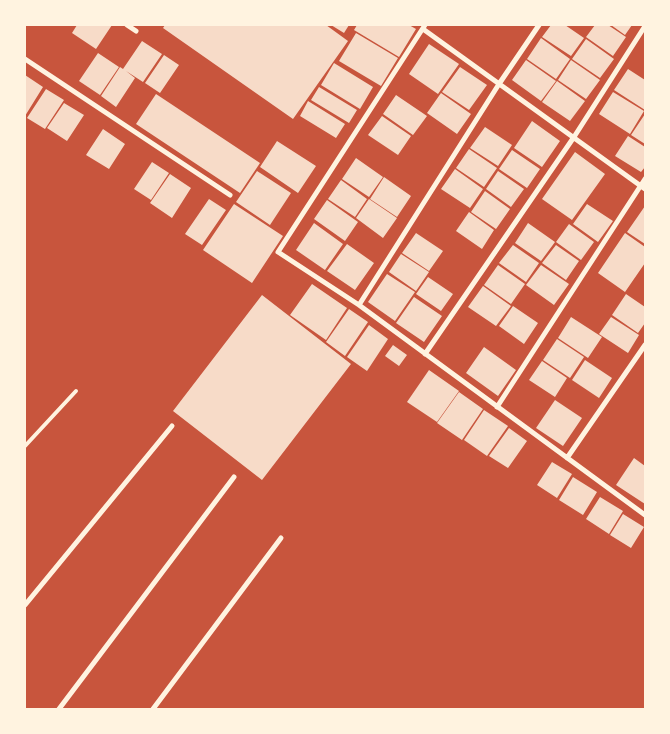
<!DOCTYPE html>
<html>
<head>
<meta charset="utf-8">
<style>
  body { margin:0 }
  #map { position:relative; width:670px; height:734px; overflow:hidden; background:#c8553d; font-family:"Archivo Narrow",sans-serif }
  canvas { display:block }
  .frame { position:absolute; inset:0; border:26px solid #fff3e0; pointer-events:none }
</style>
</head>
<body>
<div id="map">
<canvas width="670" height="734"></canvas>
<div class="frame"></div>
</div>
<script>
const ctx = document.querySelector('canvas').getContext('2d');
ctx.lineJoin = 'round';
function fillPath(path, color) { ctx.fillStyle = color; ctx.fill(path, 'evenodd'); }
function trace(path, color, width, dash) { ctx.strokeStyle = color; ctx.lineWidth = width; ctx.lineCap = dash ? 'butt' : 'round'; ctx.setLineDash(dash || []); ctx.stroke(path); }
fillPath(new Path2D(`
  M77,25H112L96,49L72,33Z
  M165,25H326L348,41L293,119L163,28Z
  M331,25H349L344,33Z
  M357,25H409L416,29L399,57L354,30Z
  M551,25H565L584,38L571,56L542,37Z
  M595,25H608L626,37L613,56L586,37Z
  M611,25H632L625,35Z
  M356,33L398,58L381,86L339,61Z
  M541,38L570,59L556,79L527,59Z
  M586,39L614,59L600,78L572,59Z
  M142,41L162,54L143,82L126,71L135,78L116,107L101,96L120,67L123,69Z
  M429,44L459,64L438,94L409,74Z
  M98,53L119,67L100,95L79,81Z
  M164,55L179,65L160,93L145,83Z
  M526,60L556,81L541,101L512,80Z
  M571,60L600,80L586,99L558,80Z
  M334,63L373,87L360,109L321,85Z
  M460,67L487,85L469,110L442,92Z
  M628,69L645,80V110L614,90Z
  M25,75L43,87L25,116Z
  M557,81L585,101L570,121L542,102Z
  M319,87L357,110L349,123L311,100Z
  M46,89L64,100L45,129L27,118Z
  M613,92L644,111L630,134L599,114Z
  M441,93L471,114L457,134L427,113Z
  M156,94L260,163L240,193L136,124Z
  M396,95L427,116L413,135L383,114Z
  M308,101L345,124L336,138L300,116Z
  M64,103L84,115L67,141L47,128Z
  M645,114V144L631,135Z
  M382,116L411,136L398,155L368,135Z
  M532,121L560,141L542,167L514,148Z
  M485,127L512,145L498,166L470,148Z
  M103,129L125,144L109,169L86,155Z
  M628,136L645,147V167L641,172L615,156Z
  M277,141L316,166L298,193L260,167Z
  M469,149L497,168L484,187L456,168Z
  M512,150L540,169L527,188L499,169Z
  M575,152L605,174L572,220L542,199Z
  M356,158L383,177L369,197L342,179Z
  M152,162L169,173L151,200L134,189Z
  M455,169L483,189L470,208L441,189Z
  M257,171L291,193L270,225L236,202Z
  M498,171L524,189L511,207L486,189Z
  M170,174L191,188L172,218L150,203Z
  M384,177L411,196L397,217L370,199Z
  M341,180L367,199L355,217L328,199Z
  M485,191L510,209L496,229L471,212Z
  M209,199L226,210L202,245L185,234Z
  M369,199L397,218L383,238L356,218Z
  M327,200L358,222L345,241L314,219Z
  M234,204L283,236L252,283L203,250Z
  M587,204L613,221L598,242L573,224Z
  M645,206V244L627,232Z
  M469,212L494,230L482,249L456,231Z
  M314,223L343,244L325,270L296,250Z
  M528,223L555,242L541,261L515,243Z
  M569,224L594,242L581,260L556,242Z
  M416,233L443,251L429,271L402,253Z
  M625,233L645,247V263L625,292L598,273Z
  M347,244L374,263L355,290L327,271Z
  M513,245L539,263L526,282L499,263Z
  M556,245L579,261L566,280L542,263Z
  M401,254L429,272L416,291L389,272Z
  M498,265L525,284L511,304L484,285Z
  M541,265L569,284L554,305L526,285Z
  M387,274L415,292L395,321L368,302Z
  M428,277L453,294L441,311L416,294Z
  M312,284L347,308L326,340L290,315Z
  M483,286L511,306L496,326L468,307Z
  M626,294L645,307V323L638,333L612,315Z
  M262,295L351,364L262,480L173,411Z
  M414,297L442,316L424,342L396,323Z
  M513,306L538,323L524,344L499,326Z
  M349,309L368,322L345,356L326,342Z
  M571,317L602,337L588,358L558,338Z
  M611,317L639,335L628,353L599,334Z
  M369,325L388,339L367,371L347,357Z
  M557,339L584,357L570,378L543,360Z
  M393,345L407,355L399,366L385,356Z
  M484,347L516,370L498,396L466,373Z
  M585,360L612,378L599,398L572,380Z
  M542,361L567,378L555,397L529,380Z
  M429,370L459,391L437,422L407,402Z
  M459,392L483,409L462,440L437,423Z
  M555,400L582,418L563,446L536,428Z
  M484,410L508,426L487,456L464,440Z
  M509,428L527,441L508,468L489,456Z
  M634,458L645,466V504L616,485Z
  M552,462L572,474L557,498L537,485Z
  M573,477L597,492L583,515L559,500Z
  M600,497L623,511L609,534L586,519Z
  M623,514L644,527L631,548L610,535Z`), '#f7dbc8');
trace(new Path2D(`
  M25,446L76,391`), '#fff3e0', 4);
trace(new Path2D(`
  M127,25L136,31
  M425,25L278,252L359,305L499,84L539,25
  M423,29L645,189
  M25,59L230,195
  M359,305L645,515
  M425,354L574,137L645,26
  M497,407L645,179
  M567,458L645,345
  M25,605L172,426
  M59,709L234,477
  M153,709L281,538`), '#fff3e0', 5);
</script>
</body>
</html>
